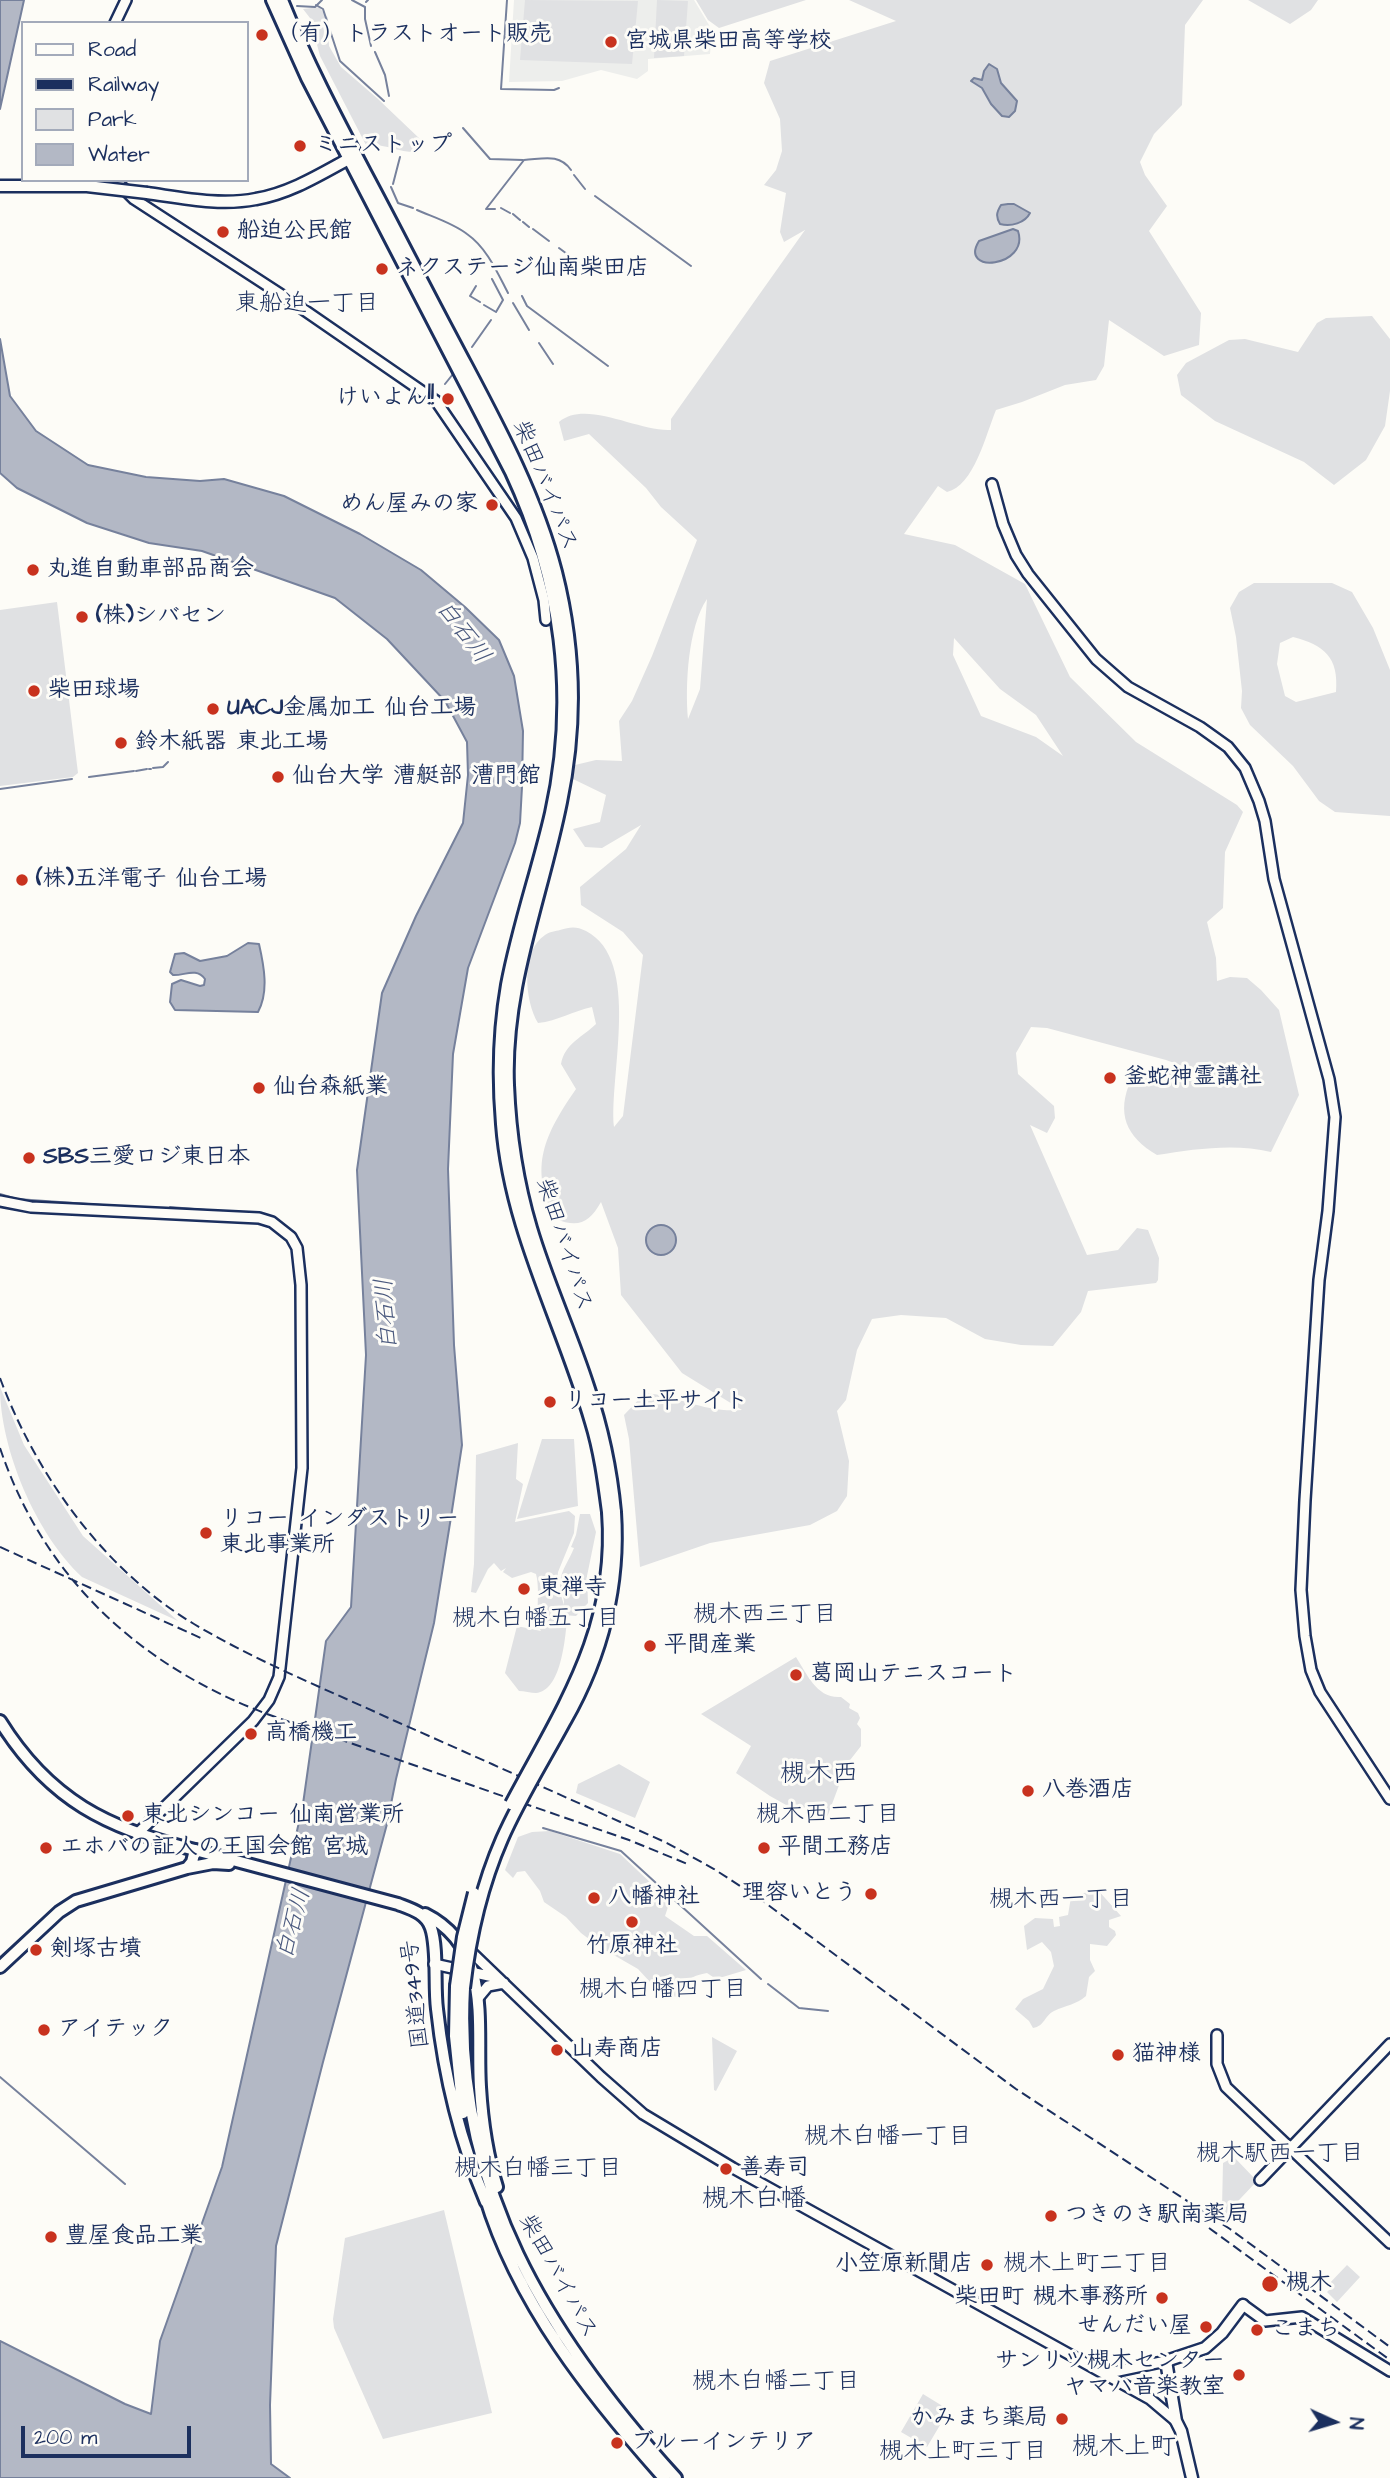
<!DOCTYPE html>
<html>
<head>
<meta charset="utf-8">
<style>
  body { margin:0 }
  #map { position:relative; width:1390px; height:2478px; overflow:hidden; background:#fdfcf7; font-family:"Architects Daughter",sans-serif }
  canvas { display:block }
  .legend { position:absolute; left:21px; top:21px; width:228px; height:161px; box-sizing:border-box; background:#fdfcf7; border:2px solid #a3aaba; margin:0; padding:9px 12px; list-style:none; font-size:21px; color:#1b2f5e }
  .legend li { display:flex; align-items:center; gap:14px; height:35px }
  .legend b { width:35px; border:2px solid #a3aaba }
  .north { position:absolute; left:1299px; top:2387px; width:70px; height:70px; -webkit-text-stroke:5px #fdfcf7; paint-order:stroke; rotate:94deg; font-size:19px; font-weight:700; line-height:28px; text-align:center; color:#1b2f5e }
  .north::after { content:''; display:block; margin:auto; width:24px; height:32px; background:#1b2f5e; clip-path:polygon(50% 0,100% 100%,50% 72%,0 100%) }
  .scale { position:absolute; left:21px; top:2426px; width:170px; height:32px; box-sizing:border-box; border:4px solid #1b2f5e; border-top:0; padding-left:9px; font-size:21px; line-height:24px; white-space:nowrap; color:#1b2f5e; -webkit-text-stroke:5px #fdfcf7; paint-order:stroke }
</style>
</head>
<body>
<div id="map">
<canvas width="1390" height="2478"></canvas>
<ul class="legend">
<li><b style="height:9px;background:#fdfcf7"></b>Road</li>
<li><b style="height:9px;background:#1b2f5e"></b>Railway</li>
<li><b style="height:19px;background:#e0e1e3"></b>Park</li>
<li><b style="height:19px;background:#b3b8c5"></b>Water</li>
</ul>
<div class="north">N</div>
<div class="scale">200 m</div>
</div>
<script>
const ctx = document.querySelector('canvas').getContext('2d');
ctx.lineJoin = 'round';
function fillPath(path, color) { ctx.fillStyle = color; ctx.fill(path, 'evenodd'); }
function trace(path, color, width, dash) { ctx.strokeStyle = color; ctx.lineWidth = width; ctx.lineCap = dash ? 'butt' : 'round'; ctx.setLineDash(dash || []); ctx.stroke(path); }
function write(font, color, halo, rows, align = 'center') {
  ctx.font = font + ' "Architects Daughter","Klee One",sans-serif'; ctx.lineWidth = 6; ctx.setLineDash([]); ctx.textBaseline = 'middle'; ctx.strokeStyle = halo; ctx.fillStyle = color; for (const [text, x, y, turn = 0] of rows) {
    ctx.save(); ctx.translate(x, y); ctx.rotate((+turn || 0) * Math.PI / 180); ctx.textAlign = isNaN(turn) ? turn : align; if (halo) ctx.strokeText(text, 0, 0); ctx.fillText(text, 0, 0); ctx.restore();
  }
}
fillPath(new Path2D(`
  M514,0H694L712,30L710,54L648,59V71L637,79L601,70L562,81L509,82Z`), '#edeeec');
fillPath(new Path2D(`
  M525,0L638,1L632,64L520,60Z
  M657,0L688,1L684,56L654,58Z
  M696,0H806L719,28L708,20Z
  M849,0H1203L1185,25L1182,105L1154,134L1140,162L1145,175L1167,206L1149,231L1201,313L1199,345L1164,356L1109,320L1104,366L1096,380L1065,385L1022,402L996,410C986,434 974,486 947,492L938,486L904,534L955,545L1025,584L1070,677L1136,742L1237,805L1243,812L1225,852L1223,908L1207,922L1216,958L1217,981L1230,977L1247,978L1261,990L1279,1010L1299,1095L1271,1152C1235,1143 1194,1149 1157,1155C1126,1137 1116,1113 1131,1080L1165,1070L1185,1081L1196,1080L1202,1073L1166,1060L1047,1028L1031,1027L1016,1053L1018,1074L1054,1106L1055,1118L1047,1133L1030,1125L1087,1255L1118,1250L1137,1228L1148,1230L1159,1258L1158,1280L1156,1283L1088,1291L1081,1312L1053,1346L1021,1345L985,1339L946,1318L901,1315L872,1319L857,1350L846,1400L837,1411L849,1461L847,1496L837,1511L810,1525L710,1543L640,1567L629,1439L624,1415L645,1393C680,1396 704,1413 742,1410L682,1373L621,1295L618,1248L601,1202C589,1223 579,1228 555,1219C528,1167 545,1134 576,1089L561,1064C565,1043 583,1037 596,1024L592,1007C573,1011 558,1021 538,1023C525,1002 520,951 545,935C549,932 556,931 560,930C570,927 576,926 586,931C642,960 609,1075 614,1127L623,1116L643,955L623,932L581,905L580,887L626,849L641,825L602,848L585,847L573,829L600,822L606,795L573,779L575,765L596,760L622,761L619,721L632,701L652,656L697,540L661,507L646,488L589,434L564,441L559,422C586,399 638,432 671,430V419L805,230L784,242L780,232L786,193L764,185L776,170L782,151L780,119L764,83L770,61L896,21ZM707,599L700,689L688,719C685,685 688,627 707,599ZM954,638L1000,689L1036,715L1063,756L1036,737L981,716L953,655Z
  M1248,0H1318L1311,10L1290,24Z
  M319,7L328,18L329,46L341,67L378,99L420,139L415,152C397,152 384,143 366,145L320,56L310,18L303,9Z
  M1372,316L1390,339V391L1385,426L1366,460L1334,485L1304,462L1215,421L1181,395L1177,375L1186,363L1229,340L1245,339L1298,352L1317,323L1326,318Z
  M1254,583H1332L1352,592L1373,628L1390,670V816L1335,812L1319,801L1293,766L1250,725L1241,708L1242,691L1236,637L1230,608L1239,592ZM1293,637C1324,645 1339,657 1336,692L1296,702L1285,696L1277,664L1280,643Z
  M57,602L78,773L73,777L0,786V610Z
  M0,1387L24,1445L83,1536L178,1621L82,1577C36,1534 0,1449 0,1387Z
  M542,1439H574L578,1506L517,1519Z
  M518,1443L516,1479L523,1484L515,1522L569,1511L575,1516L574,1533L558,1572L557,1583L564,1605C565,1596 559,1591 560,1582C562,1568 569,1561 574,1548L571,1547L576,1535L580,1514H590L596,1532L587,1576L588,1603L576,1616L563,1615V1606L559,1616L567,1620C565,1640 561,1691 536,1693C531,1693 524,1691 519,1691L505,1673L517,1626L541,1631C534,1622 541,1592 536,1574L531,1572L512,1578L503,1572L506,1568L501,1571L494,1563L488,1569L476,1593L471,1592L474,1564L476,1455Z
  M796,1657C807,1674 817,1699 841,1697L850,1704L849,1708L858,1713L860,1718L857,1724L861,1729V1746L847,1764L826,1820L806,1807L795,1810L770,1796L736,1773L751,1746L701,1714Z
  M619,1764L650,1782L635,1818L576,1793L578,1784Z
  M550,1831L620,1854L670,1901L665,1916L694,1936H707L746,1970L716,1979L707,1973C687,1977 688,1980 679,1997L663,1996L638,1969L598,1946L581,1933L566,1917L544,1902L540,1891L525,1871L517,1872L513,1878L505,1870L518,1837L532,1832Z
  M1097,1889L1121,1916L1109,1920V1927L1115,1931L1116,1935L1107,1946L1090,1944V1960L1095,1971L1089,1977L1086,1996C1076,2005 1066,2005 1054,2011C1044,2016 1045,2026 1033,2028L1029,2021L1015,2009L1023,1999L1043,1989L1054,1966L1051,1952L1042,1942L1027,1950L1024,1926L1035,1918L1053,1919L1054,1927L1060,1926L1059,1917L1068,1915L1071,1897Z
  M712,2037L737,2051L716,2091L714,2090Z
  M1234,2157L1257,2181L1224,2216L1222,2208L1223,2163Z
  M444,2210L492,2413L383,2439L334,2328L333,2319L345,2238Z
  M1347,2265L1360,2277L1337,2302L1327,2292L1330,2289L1327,2286Z
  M923,2394L949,2410L927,2447L901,2432Z`), '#e0e1e3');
const water = new Path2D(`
  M0,0H24L0,109Z
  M989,64L997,69L1001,83L1017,101L1015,111L1009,117L1002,116L991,104L982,88L971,81L974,78L982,80L984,71Z
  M1008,204H1014L1030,213C1025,223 1011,227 1000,224C996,217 996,213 1001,205Z
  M1013,229L1018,231C1030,267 958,275 979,241Z
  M0,339L10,396L36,431L88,465L146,477L200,481L224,479L284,496L360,534L421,570L465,607L499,640L514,676L523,731L522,787L520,823L515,843L468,968L453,1054L448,1169L454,1345L462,1445L451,1517L434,1623L396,1779L387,1824L323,2062L276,2246L270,2405L271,2464L290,2478H0V2341L125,2404L151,2414L160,2341L222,2167L303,1804L326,1641L351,1607L366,1355L357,1170L382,993L416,916L463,823L468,775L467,742L445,701L387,639L335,598L202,551L149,543L87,523L17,488L0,473Z
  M248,943L259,944C264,966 269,992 258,1012L175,1010L170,1002L172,984L181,980L200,986L204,985L205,979C196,967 184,976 173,975L170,972L175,954L184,953L200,961L227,956Z
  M646 1240a15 15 0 1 1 30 0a15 15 0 1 1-30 0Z`);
fillPath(water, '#b3b8c5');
trace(water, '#76819c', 2);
trace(new Path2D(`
  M352,0L365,7V19L371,46
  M507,0L501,89L554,90L559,88
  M366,2L368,0
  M316,5L323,9L340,61L384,101
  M297,6L315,7L322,0
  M375,52L385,75L389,96
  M463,128L490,159L523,160
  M574,175L585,189
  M393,184L400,157
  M391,187L398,203L413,208
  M595,196L691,266
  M501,208L510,213
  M495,209H486L524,160C543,159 559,153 571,170
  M417,210C433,217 453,223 467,234C487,248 497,272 508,293
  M513,214L520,220
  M523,222L529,227
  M533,229L549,241
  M559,248L586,268
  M476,286L470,296L480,302
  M522,296L527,306L608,366
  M513,303L529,330
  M484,305L496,312L503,300L492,279
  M539,343L553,364
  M472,347L491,320
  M445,384L453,374
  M153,768L163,767L168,762
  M149,769H151
  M136,771L147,769
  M89,777L134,771
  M0,789L72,779
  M0,1194L17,1199L131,1207
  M170,1207L242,1213
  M543,1828L621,1851L761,1979
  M768,1984L799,2008L828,2011
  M0,2077L125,2184`), '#76819c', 2);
const tertiary = new Path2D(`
  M115,23L126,0
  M115,180L134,199L294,303L436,401L516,518L533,558L544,600L546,620
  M992,484L1003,524L1016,555L1028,574L1096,659L1128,687L1200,727L1228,747L1245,768L1259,801L1265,821L1274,879L1329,1079L1335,1117L1328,1211L1319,1280L1305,1500L1301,1590L1305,1636L1311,1670L1320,1692L1390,1799
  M0,1201L31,1207L259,1218L272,1222L291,1237L297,1248L301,1285L302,1468L279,1677L269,1700L253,1721L137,1834
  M467,1948L601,2077L643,2114L733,2168L1150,2399L1176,2421
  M434,1964L498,1978
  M478,1998L488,1986L504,1983
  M1217,2035V2064L1226,2087L1390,2243
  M1260,2180L1390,2044
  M1243,2305L1265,2321L1302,2317L1390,2371
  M1104,2374L1166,2361`);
const secondary = new Path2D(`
  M147,193C183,198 220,206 256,199C292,193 324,172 356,155
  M1192,2478L1181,2431L1176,2421L1166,2361L1205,2348L1222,2333L1243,2305`);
const primary = new Path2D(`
  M0,1721C49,1800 108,1829 195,1850`);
const trunk = new Path2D(`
  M272,0L307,78L511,472C561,579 577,697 551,813C538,870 518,926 507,985C499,1031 498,1078 502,1124C510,1230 562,1322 591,1422C600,1451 604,1482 608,1512
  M282,0C306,60 336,117 366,174C396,230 425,288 455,344C494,418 535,491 556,572C575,647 577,726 561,802C542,897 504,987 508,1085C510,1134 517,1181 531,1228C547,1282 571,1333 588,1386C602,1427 611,1469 615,1512
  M187,1868L192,1862L195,1850L398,1904C411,1909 426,1913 431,1928C438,1948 434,1986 437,2009C444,2074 460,2141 486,2202
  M425,1914C493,1948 476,2025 480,2087C482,2120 487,2155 497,2187
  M0,1967L59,1912L76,1901L187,1868L213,1863L229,1864
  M456,1986L455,2036L463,2113
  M464,1988C453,2186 548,2337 676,2478
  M485,2196C517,2303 591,2396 664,2478`);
trace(tertiary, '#1b2f5e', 14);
trace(secondary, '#1b2f5e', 15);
trace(primary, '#1b2f5e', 16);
trace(trunk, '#1b2f5e', 16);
trace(tertiary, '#fdfcf7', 9);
trace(secondary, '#fdfcf7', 10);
trace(primary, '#fdfcf7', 10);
trace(trunk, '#fdfcf7', 10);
trace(new Path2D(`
  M0,1378C36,1475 104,1570 194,1624C258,1662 328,1690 395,1721C486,1761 576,1802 667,1843L714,1869L760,1899L1016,2089L1230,2229L1390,2347
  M0,1448C44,1579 140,1666 267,1714L629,1840L690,1865
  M0,1547L203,1639
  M1209,2228L1390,2360`), '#1b2f5e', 2, [10, 5]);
const secondaryBridge = new Path2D(`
  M0,186H87L147,193`);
const trunkBridge = new Path2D(`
  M511,1804C563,1706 617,1629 608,1512
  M456,1986L463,1937L474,1893
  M464,1988C470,1936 481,1887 502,1839C520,1798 544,1760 565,1721C602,1656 620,1587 615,1512`);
trace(secondaryBridge, '#1b2f5e', 15, []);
trace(trunkBridge, '#1b2f5e', 16, []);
trace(secondaryBridge, '#fdfcf7', 10);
trace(trunkBridge, '#fdfcf7', 10);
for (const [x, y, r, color] of [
  [262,35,7,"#c8321e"],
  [611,42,7,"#c8321e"],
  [300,146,7,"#c8321e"],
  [223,232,7,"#c8321e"],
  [382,269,7,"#c8321e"],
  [448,399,7,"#c8321e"],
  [492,505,7,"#c8321e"],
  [33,570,7,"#c8321e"],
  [82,617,7,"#c8321e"],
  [34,691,7,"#c8321e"],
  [213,709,7,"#c8321e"],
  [121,743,7,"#c8321e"],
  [278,777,7,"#c8321e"],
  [22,880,7,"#c8321e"],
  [1110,1078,7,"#c8321e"],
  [259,1088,7,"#c8321e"],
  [29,1158,7,"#c8321e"],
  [550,1402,7,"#c8321e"],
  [206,1533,7,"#c8321e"],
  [524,1589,7,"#c8321e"],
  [650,1646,7,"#c8321e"],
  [796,1675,7,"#c8321e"],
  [251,1734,7,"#c8321e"],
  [1028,1791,7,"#c8321e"],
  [128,1816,7,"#c8321e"],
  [46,1848,7,"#c8321e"],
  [764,1848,7,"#c8321e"],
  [871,1894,7,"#c8321e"],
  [594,1898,7,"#c8321e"],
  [632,1922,7,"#c8321e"],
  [36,1950,7,"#c8321e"],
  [44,2030,7,"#c8321e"],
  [557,2050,7,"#c8321e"],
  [1118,2055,7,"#c8321e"],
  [726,2169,7,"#c8321e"],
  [1051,2216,7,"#c8321e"],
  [51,2237,7,"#c8321e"],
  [987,2265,7,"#c8321e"],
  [1270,2284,9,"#c8321e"],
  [1162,2298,7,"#c8321e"],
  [1206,2327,7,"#c8321e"],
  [1257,2330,7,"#c8321e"],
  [1239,2375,7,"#c8321e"],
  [1062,2419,7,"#c8321e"],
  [617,2443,7,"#c8321e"]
]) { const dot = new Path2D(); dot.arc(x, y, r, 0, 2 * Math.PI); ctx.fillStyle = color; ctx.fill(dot); trace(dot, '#fdfcf7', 2.5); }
write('bold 23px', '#1b2f5e', '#fdfcf7', [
  ["（有）トラストオート販売",276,35],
  ["宮城県柴田高等学校",625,42],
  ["ミニストップ",314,146],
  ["船迫公民館",237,232],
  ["ネクステージ仙南柴田店",396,269],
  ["けいよん!!",434,399,"right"],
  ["めん屋みの家",478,505,"right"],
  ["丸進自動車部品商会",47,570],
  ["(株)シバセン",96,617],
  ["柴田球場",48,691],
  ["UACJ金属加工 仙台工場",227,709],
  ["鈴木紙器 東北工場",135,743],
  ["仙台大学 漕艇部 漕門館",292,777],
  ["(株)五洋電子 仙台工場",36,880],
  ["釜蛇神霊講社",1124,1078],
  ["仙台森紙業",273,1088],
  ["SBS三愛ロジ東日本",43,1158],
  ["リコー土平サイト",564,1402],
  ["リコー インダストリー",220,1520],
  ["東北事業所",220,1546],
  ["東禅寺",538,1589],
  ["平間産業",664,1646],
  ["葛岡山テニスコート",810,1675],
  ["高橋機工",265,1734],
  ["八巻酒店",1042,1791],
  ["東北シンコー 仙南営業所",142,1816],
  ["エホバの証人の王国会館 宮城",60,1848],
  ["平間工務店",778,1848],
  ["理容いとう",857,1894,"right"],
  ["八幡神社",608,1898],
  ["竹原神社",632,1947,"center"],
  ["剣塚古墳",50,1950],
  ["アイテック",58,2030],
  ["山寿商店",571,2050],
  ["猫神様",1132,2055],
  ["善寿司",740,2169],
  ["つきのき駅南薬局",1065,2216],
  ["豊屋食品工業",65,2237],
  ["小笠原新聞店",973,2265,"right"],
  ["槻木",1286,2284],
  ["柴田町 槻木事務所",1148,2298,"right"],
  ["せんだい屋",1192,2327,"right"],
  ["こまち",1271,2330],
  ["サンリツ槻木センター",1225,2362,"right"],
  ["ヤマハ音楽教室",1225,2388,"right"],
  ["かみまち薬局",1048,2419,"right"],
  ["ブルーインテリア",631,2443]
], 'left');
write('23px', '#1b2f5e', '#fdfcf7', [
  ["柴田バイパス",544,486,68],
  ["柴田バイパス",563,1245,72],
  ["国道349号",417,1994,-96],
  ["柴田バイパス",557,2277,61]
]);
write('24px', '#1b2f5e', '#fdfcf7', [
  ["東船迫一丁目",307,305],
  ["槻木西三丁目",765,1616],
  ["槻木白幡五丁目",536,1620],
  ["槻木西二丁目",828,1816],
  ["槻木西一丁目",1061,1901],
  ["槻木白幡四丁目",663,1991],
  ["槻木白幡一丁目",888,2138],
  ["槻木駅西一丁目",1280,2155],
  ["槻木白幡三丁目",538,2170],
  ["槻木上町二丁目",1087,2265],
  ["槻木白幡二丁目",776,2383],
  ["槻木上町三丁目",963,2453]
]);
write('italic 24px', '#49587d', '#fdfcf7', [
  ["白石川",462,633,53],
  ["白石川",388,1314,-94],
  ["白石川",295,1924,-75]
]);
write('26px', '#1b2f5e', '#fdfcf7', [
  ["槻木西",819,1776],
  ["槻木白幡",754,2201],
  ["槻木上町",1124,2449]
]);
</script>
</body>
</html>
